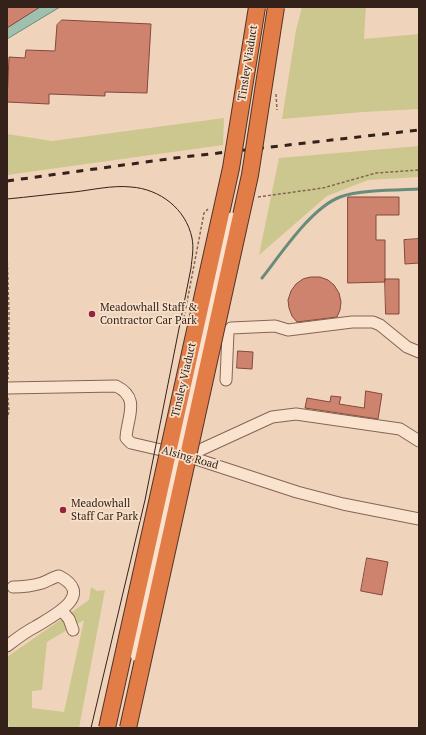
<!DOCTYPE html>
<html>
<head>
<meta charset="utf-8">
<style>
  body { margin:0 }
  #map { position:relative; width:426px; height:735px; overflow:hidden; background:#efd4bb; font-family:"PT Serif",serif }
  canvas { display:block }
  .frame { position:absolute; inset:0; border:8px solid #34211a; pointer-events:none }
</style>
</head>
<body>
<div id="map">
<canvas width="426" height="735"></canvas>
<div class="frame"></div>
</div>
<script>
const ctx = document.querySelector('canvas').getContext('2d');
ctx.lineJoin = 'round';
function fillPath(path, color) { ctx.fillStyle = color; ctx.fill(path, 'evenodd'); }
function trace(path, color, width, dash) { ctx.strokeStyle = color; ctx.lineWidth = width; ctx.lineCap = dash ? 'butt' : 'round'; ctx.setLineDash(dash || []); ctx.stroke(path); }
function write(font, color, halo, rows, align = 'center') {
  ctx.font = font + ' "PT Serif",serif'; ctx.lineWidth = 3.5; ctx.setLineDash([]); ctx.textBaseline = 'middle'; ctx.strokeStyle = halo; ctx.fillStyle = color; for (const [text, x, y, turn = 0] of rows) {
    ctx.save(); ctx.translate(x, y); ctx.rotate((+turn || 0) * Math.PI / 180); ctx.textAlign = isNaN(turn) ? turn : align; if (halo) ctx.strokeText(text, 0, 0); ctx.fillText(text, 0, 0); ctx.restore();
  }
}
fillPath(new Path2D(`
  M302,7H366L364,39L419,34V109L363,112L282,119L296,30Z
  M224,118L223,145L7,175V134L52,141Z
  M419,146V177L368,180L327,196L259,255L279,158Z
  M91,587L97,591L105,590L79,728H9L7,713V657L89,600ZM84,620L64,712L32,708V691L42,690L47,642Z`), '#ccc78f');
const water = new Path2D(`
  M40,7H60L7,39V28Z`);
fillPath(water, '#9fbfaf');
trace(water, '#678c7b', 1);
trace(new Path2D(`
  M262,278C281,254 311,208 340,197C359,190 397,190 419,189`), '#678c7b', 3);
const building = new Path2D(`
  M7,7H40L7,28Z
  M62,20L151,24L147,93L105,92V96L49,94V104L7,102L9,57L25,58L26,50L55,51L57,25Z
  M348,197H399V215H376V240H385V282L348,283Z
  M419,239V263L405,264L404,240Z
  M311,277H320L328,280L334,285L339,293L341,302L340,310L337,317L297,322L292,316L289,308L288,300L291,291L296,284L303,279Z
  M385,279H399V314H386Z
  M238,351L253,352L252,369L237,368Z
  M366,391L382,394L378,419L305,408L307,398L330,402L331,396L341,397L339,404L364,408Z
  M367,558L388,562L382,595L361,591Z`);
fillPath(building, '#ce836f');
trace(building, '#85483a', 1);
const minor = new Path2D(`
  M226,380L228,332L231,328L275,326L288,330L352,322H373L380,325L407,347L419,352
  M7,388L116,386C141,398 127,417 126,438L131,443L187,456L297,492L343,504L419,519
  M187,456L272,417L296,414L400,429L419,441
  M62,611L69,619L73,630
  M7,646C16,639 25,632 35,627C53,616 96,595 59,576C53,577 48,581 42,583C32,586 23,587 13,587`);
trace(minor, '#866455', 13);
trace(new Path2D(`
  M276,94L277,110
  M258,197L323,188L376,173L419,170
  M7,252L9,314L8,379
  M183,323L204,213L208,209
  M7,420L9,411L8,398`), '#866455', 1.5, [3, 2]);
trace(minor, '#fae3ce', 11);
trace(new Path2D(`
  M7,199C29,197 51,194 74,192C92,190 112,185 131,187C160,189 186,209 192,238C194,248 192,258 191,268L145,500L91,728`), '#34211a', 1);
trace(new Path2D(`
  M7,181L175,158L419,130`), '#34211a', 3, [7, 7]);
const minorBridge = new Path2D(`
  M136,655L164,524L232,218`);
const highwayBridge = new Path2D(`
  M107,728L231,168L257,7
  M128,728L250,175L276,7`);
trace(minorBridge, '#866455', 13, []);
trace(highwayBridge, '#53342a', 18, []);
trace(minorBridge, '#fae3ce', 11);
trace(highwayBridge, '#e37d47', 16);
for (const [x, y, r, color] of [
  [92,314,4,"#96233c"],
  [63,510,4,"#96233c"]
]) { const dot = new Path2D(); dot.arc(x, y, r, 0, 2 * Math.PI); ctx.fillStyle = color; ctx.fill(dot); trace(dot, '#f6e0ca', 1.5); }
write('11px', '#34211a', '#f6e0ca', [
  ["Tinsley Viaduct",248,63,-81],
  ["Tinsley Viaduct",184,380,-77],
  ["Alsing Road",190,458,16]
]);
write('11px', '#34211a', '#f6e0ca', [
  ["Meadowhall Staff &",100,308],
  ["Contractor Car Park",100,321],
  ["Meadowhall",71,504],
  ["Staff Car Park",71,517]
], 'left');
</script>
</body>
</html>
